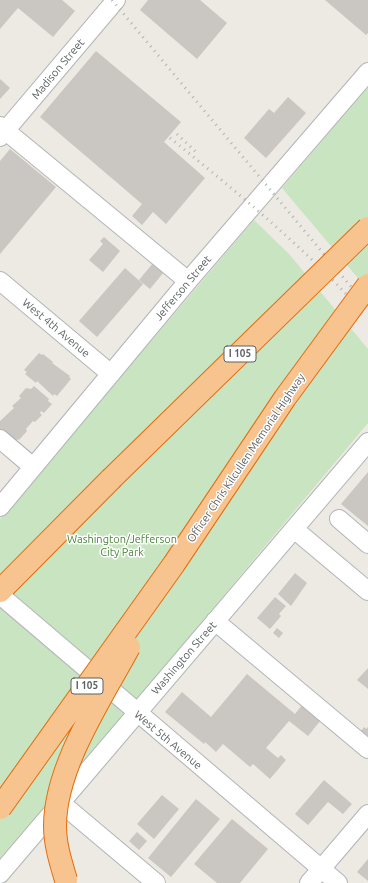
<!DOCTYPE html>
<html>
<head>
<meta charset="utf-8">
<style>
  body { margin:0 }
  canvas { display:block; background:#ede9e3 }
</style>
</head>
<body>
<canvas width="368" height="883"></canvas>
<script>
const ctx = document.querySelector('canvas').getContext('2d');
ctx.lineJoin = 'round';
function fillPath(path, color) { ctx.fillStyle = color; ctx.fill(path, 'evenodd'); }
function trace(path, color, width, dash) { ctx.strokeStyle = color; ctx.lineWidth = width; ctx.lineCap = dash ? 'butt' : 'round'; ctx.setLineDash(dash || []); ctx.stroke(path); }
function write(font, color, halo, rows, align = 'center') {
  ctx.font = font + ' Ubuntu,sans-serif'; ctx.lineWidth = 3; ctx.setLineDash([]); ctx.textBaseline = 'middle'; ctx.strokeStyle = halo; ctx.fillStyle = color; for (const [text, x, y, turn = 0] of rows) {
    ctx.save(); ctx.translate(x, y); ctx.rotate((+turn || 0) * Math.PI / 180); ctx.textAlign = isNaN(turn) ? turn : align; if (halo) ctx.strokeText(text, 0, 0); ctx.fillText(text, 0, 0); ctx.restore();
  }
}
fillPath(new Path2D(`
  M368,86V290L282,188Z
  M254,220L289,254L368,349V423L0,863V519Z`), '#c9e4c1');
fillPath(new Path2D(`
  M0,0H62L75,11L53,37L18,8L0,29Z
  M148,0H200L227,23L197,59L140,10Z
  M325,0H368V33L366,35Z
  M96,51L181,122L164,142L205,178L166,224L153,212L142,225L132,216L142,204L40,117Z
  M0,79L10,88L0,99Z
  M288,97L306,113L266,158L244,138L269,109L274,113Z
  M10,149L56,187L0,254V161Z
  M104,237L120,251L103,272L89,260L103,244L100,241Z
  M153,263L164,272L150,289L139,280Z
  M125,268L143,284L97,337L79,321Z
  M39,353L42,355L43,354L53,362L52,363L70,376L69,377L71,379L57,396L54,394L53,396L37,381L36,383L25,374L27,372L24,370Z
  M34,386L49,399L48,401L52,404L44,413L41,411L40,413L42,415L35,422L33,421L26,429L27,431L19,440L18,439L15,442L0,429V421L14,408L12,406L21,398L19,396L26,388L31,389Z
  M368,472V526L341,504Z
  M295,573L307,583L291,606L278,594Z
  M275,597L286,606L279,614L281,616L270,629L257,618Z
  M277,628L283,633L279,638L273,633Z
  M368,668V689L357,680Z
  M247,674L295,714L302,705L321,720L308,736L289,721L266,748L278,758L281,755L286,760L270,779L253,764L250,767L223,744L216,752L205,742L204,744L165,712L182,692L211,717Z
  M364,727L366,729L368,727V736L361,731Z
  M324,780L352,804L343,814L328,802L308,825L295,814Z
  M162,795L179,809L154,839L137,824Z
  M196,799L220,819L171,877L148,858Z
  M232,819L268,849L240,883H217L194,864Z
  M137,832L147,841L139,850L129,841Z
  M368,859V881L357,872Z`), '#cac6c2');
const minor = new Path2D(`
  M0,126L188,281
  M0,137L116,0
  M0,281L111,374
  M0,439L33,467
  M0,507L188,281L368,72
  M339,519L368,544
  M294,529L368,591
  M0,595L338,883
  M215,621L368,749
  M61,803L156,883
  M0,874L368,442
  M309,883L368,814`);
const highway = new Path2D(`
  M0,591L111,479`);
trace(minor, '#b1b5b8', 20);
trace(highway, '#e56b0b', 24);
trace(minor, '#fff', 18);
trace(highway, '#f7c490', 22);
trace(new Path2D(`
  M112,0L368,307
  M177,134L196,152
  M170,138C232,188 293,238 348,296`), '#b0b1b1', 3, [1, 5]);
const highwayBridge = new Path2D(`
  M111,479L368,228
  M0,808L174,564L285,398L368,285
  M66,880C61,863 55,845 55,826C55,767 101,699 129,647`);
trace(highwayBridge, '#e56b0b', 24, []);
trace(highwayBridge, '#f7c490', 22);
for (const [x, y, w] of [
  [240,354,32],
  [87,686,32]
]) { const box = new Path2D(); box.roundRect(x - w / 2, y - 8, w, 16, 3); ctx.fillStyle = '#fff'; ctx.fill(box); trace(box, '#5b6163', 1); }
write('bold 10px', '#5b6163', null, [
  ["I 105",240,354],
  ["I 105",87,686]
]);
write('11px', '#5b6163', '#fff', [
  ["Madison Street",58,69,-50],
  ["Jefferson Street",183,288,-50],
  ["West 4th Avenue",56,328,40],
  ["Officer Chris Kilcullen Memorial Highway",246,458,-56],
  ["Washington Street",184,658,-49],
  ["West 5th Avenue",168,740,40]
]);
write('11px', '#49843a', '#fff', [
  ["Washington/Jefferson",122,539],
  ["City Park",122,552]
]);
</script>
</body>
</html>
